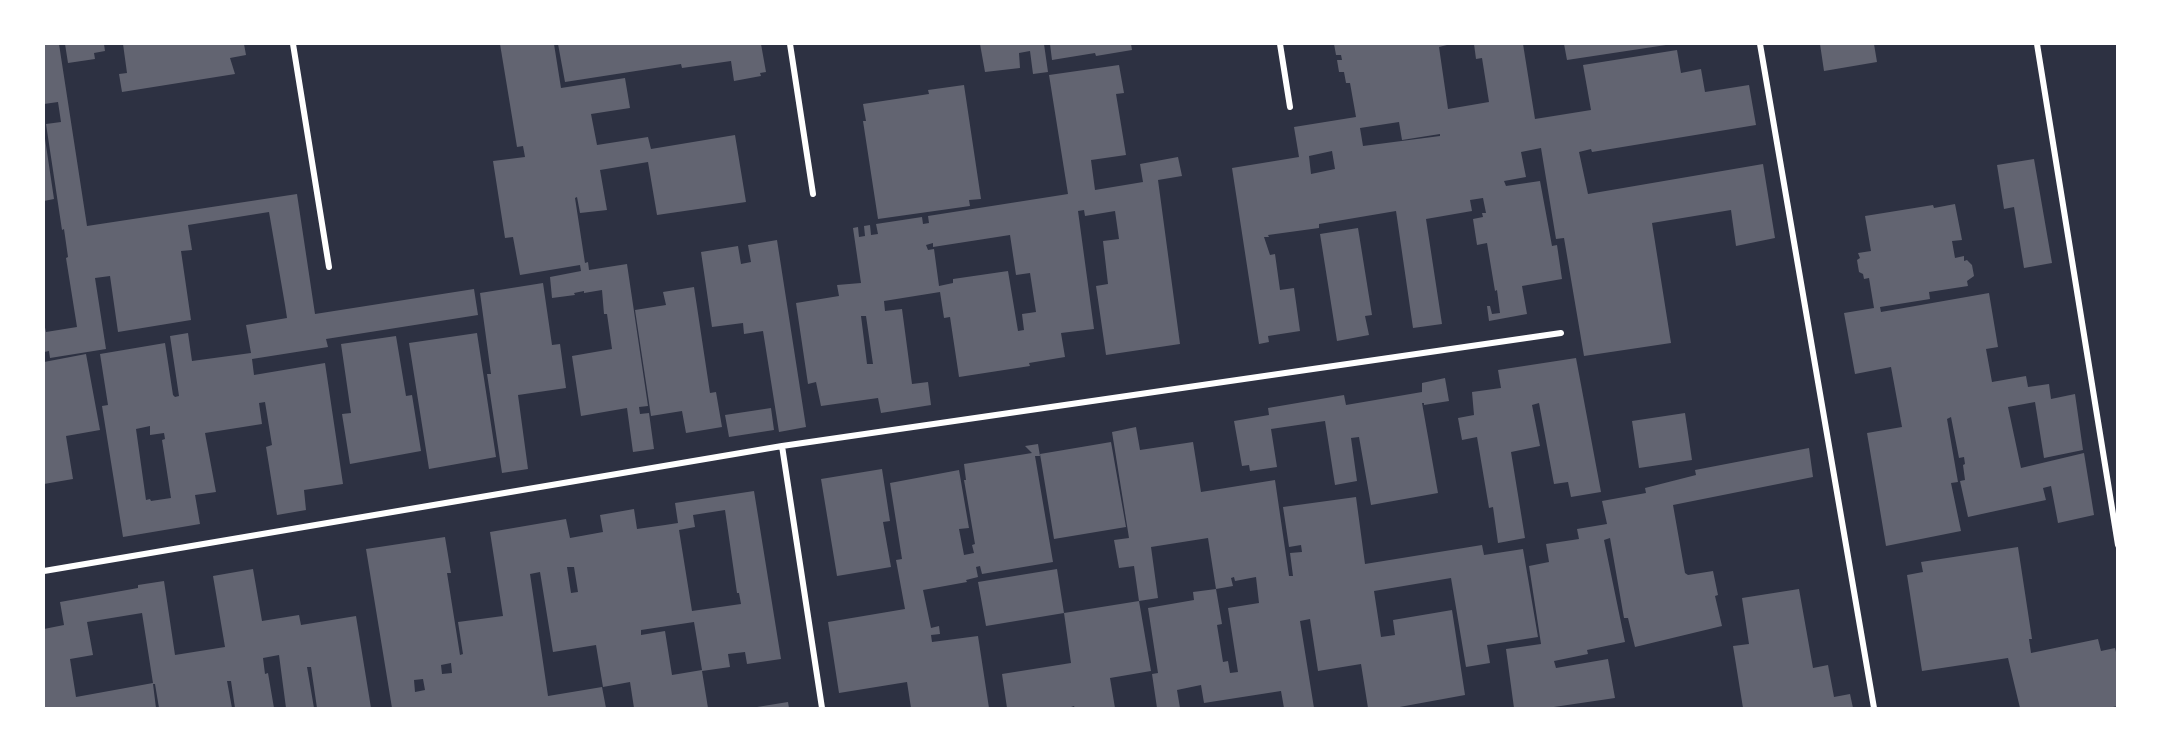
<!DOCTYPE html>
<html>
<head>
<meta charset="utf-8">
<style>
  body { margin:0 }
  #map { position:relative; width:2161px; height:752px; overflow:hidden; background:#2d3142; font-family:"Roboto Serif",serif }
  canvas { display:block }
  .frame { position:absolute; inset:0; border:45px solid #fff; pointer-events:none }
</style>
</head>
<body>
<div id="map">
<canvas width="2161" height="752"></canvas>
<div class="frame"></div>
</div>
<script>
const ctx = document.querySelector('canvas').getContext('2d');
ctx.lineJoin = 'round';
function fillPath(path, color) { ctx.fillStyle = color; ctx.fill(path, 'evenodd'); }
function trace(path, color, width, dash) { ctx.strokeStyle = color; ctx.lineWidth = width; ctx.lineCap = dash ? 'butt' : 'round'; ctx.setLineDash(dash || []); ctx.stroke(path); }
fillPath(new Path2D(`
  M44,44H59L87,226L297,194L315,314L474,289L478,315L326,339L328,347L252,359L254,375L325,363L343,484L304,490L306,510L277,515L266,447L272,445L265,402L259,403L262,424L205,433L216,492L195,495L200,524L123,537L102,406L108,405L100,354L165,343L173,395L175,397L179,396L170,336L188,333L192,361L251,353L246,325L287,318L285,305L269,212L188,225L192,250L181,251L191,320L118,332L110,276L95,278L106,349L50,358L49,351L44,352V323L46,332L77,327L66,258L68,257L64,229L62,230L46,124L61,122L58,102L44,104ZM150,426V435L164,433L165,439L162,440L171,498L151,501L150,499L146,500L136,429Z
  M65,44H104L105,51L94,53L95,59L68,63Z
  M123,44H244L246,55L230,58L235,74L122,92L119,74L127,73Z
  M500,44H554L561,88L625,78L630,108L591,114L597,145L648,137L651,149L735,135L746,202L657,215L648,162L600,170L607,210L580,213L577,197L575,198L585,263L588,262L589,270L627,264L648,406L639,407L640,414L649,413L654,449L633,452L627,408L581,416L572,356L612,349L607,314H604L602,290L584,293V291L574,293L575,295L552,298L550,277L581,271L580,265L520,275L513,237L505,238L493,161L525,157L523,146L517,147Z
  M558,44H761L766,72L760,73L761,76L734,81L731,61L682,68L681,64L565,82Z
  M980,44H1044L1048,72L1033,74L1030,51L1019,53L1020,68L985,72Z
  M1050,44H1131L1132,50L1096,56L1095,53L1052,60Z
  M1334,44H1451L1439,47L1448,109L1489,102L1482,58L1476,59L1474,44H1523L1535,119L1591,110L1583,65L1677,50L1681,73L1701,69L1705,92L1749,85L1756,125L1592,152L1591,149L1579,152L1588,194L1763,164L1775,238L1736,246L1731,210L1652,223L1671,343L1584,356L1564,238L1556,239L1541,148L1521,152L1526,177L1504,181L1506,186L1540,181L1552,246L1557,245L1562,279L1522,286L1527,314L1489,321L1487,306H1490L1492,314L1500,313L1497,290L1495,291L1487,243L1477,245L1473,219L1483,217L1482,213H1486L1483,198L1470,200L1472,211L1426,219L1442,324L1413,328L1396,211L1319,224V228L1268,235L1269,237H1264L1270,255L1275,254L1280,290L1294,288L1300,331L1268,336L1269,342L1259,344L1232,168L1299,157L1294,127L1356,117L1350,83H1346L1344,72H1339L1337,60H1342L1341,55H1336ZM1399,122L1402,140L1440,134V136L1363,146L1360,128ZM1332,151L1335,169L1311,174L1309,156Z
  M1564,44H1666V45L1567,60Z
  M1820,44H1874L1877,62L1824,71Z
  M1119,65L1124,93L1116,94L1126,155L1091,160L1095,190L1143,182L1140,164L1178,157L1182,176L1158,180L1180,344L1106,355L1096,286L1108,284L1103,241L1119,239L1115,211L1085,216L1084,210L1078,211L1094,329L1061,333L1065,357L1029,363L1030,366L959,377L950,317L944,318L940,292L884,301L885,311L902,309L912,384L928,382L931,405L881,413L878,398L821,406L816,382L808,384L796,303L839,296L837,285L861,283L853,228L858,227L859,237L865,236L864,226L870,225L871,235L878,234L876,224L922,217L923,224L929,223L928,216L1068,194L1049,75ZM1010,235L1016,275L1030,273L1036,312L1022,314L1024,330L1018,331L1008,271L953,279V283L939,286L934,249L928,250L926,245L933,243V247ZM861,316H866L873,364H867Z
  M964,85L981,199L969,200L970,206L878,219L863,121H866L863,104L929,94L928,90Z
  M44,132L54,199L44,201Z
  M2034,159L2052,263L2024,268L2014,207L2004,209L1997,165Z
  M1955,204L1962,240L1952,241L1955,258L1964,256V261L1967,260L1972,265L1974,276L1967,281L1968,286L1929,292L1930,299L1880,307L1881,312L1989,293L1998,347L1986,349L1992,382L2026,376L2028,387L2049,384L2051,399L2075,394L2083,450L2044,458L2035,402L2008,407L2021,468L2084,453L2094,515L2058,523L2051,486L2043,488L2046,500L1968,517L1960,481L1965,480L1963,465L1965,464L1964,457L1959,458L1951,417L1947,419L1958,482L1951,483L1961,531L1886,546L1867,433L1902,427L1891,367L1855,374L1844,313L1874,308L1869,278L1864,279L1863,274L1859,272L1857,260L1860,258L1858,253L1871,251L1865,216L1933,205L1934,208Z
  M1358,228L1372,315L1365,316L1369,335L1337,341L1320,234Z
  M777,240L806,427L779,432L763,331L744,334L743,323L712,327L701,252L738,246L741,264L751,262L748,245Z
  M543,283L552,345L560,344L566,388L518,395L528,469L502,473L487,374H491L480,293Z
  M694,287L710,393L716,392L722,427L686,433L682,411L651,416L635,310L666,305L663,292Z
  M477,333L496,457L429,469L409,343Z
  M396,336L406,396L412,395L421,451L350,464L342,414L351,413L341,344Z
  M86,354L100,430L66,436L73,479L44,484V362Z
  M1576,358L1601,492L1571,497L1568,482L1554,484L1539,403L1532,405L1540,446L1511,452L1525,538L1498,543L1493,507L1489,508L1477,437L1462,440L1458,418L1474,415L1472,392L1501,388L1498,370Z
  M1445,378L1449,401L1424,405V403H1422L1438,493L1371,505L1359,437L1351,438L1357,481L1335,485L1325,421L1271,429L1277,467L1250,471L1249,465L1242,466L1234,421L1269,415L1268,408L1344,395L1346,405L1422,392V383Z
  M771,408L774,430L729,437L725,415Z
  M1685,413L1692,460L1639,468L1632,421Z
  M1136,427L1140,450L1193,442L1201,492L1275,480L1289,576H1293L1290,553L1302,552L1301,545L1289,547L1283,507L1356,497L1365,564L1482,545L1484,555L1523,549L1538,637L1487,645L1490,663L1466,667L1451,578L1374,591L1381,637L1395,635L1393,620L1452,610L1465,695L1394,708H1368L1361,664L1318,671L1310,619L1300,621L1314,708H1284L1281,691L1204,703L1201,685L1177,690L1180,708H1157L1152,674L1158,673L1148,608L1194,600L1193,592L1216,589L1208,538L1151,547L1158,598L1139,601L1134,566L1119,568L1114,540L1129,538L1112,432ZM1234,577L1235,581L1256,577L1259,603L1228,608L1238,672L1230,673L1228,661L1223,662L1217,625L1222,624L1216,589L1233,586L1231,578Z
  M1111,442L1126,527L1054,539L1040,454Z
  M1038,444L1040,456H1035L1053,562L982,574L980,566L976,567L978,577L966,580L967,582L923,590L931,628L939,626L940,634L931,635L932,642L978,636L989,708H911L907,682L839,693L828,622L905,609L896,560L902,559L890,483L959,470L969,528L959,529L964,555L974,553L972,545L975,544L964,480H966L964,464L1032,453L1025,446Z
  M1809,448L1813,477L1673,505L1685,573L1688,575L1713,571L1718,595L1715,596L1722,626L1635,647L1628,618H1624L1610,538L1604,540L1625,642L1587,650L1588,654L1554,661L1556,668L1608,659L1615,698L1547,708H1514L1506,649L1541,644L1529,566L1549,562L1546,544L1579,539L1577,529L1607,524L1602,501L1646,493L1645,488L1696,475L1695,470Z
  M882,469L890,521L883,522L891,567L837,576L821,479Z
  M754,491L781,659L747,664L745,652L728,654L730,667L702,671L708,708H634L630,682L603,687L596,645L553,652L540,572L530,574L548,696L602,687L606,708H392L366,549L445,537L451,573H447L460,655L463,654L458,622L503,616L490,532L566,519L570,538L603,532L600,515L634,509L637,529L665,525L678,523L675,503ZM725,510L737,593H739L741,604L692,611L679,530L695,527L693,515ZM567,567H574L578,592L571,593ZM694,622L702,670L672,675L665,631L641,635V630ZM451,663L452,673L442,674L441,665ZM423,679L425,690L415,692L414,680Z
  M2018,547L2032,639H2029L2031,653L2098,639L2101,651L2115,648L2118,660V706L2108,708H2020L2008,658L1922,671L1907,575L1923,572L1921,562Z
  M253,569L262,621L299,615L301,625L356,616L371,708H317L311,667H307L314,708H286L279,655L263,658L265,674L268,673L274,708H235L231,681H227L232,708H159L155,684H153L156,708H44V629L64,625L60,602L138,588V585L164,581L175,655L225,647L213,576ZM142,613L153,683L76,697L70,659L93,655L87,622Z
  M1057,569L1064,613L1139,601L1151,671L1110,678L1115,708H1075L1074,706L1068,708H1007L1002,674L1071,663L1064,613L986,626L978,582Z
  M1799,589L1813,668L1828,665L1834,697L1850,694L1853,708H1743L1733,646L1749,644L1742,598Z
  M788,702L789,708H757V707Z`), '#626471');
trace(new Path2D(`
  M293,44L329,267
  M790,44L813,194
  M1280,44L1290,107
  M1760,44L1874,708
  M2037,44L2118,545
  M782,446L822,708
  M44,571L782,446L1561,333`), '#fff', 6);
</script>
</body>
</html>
